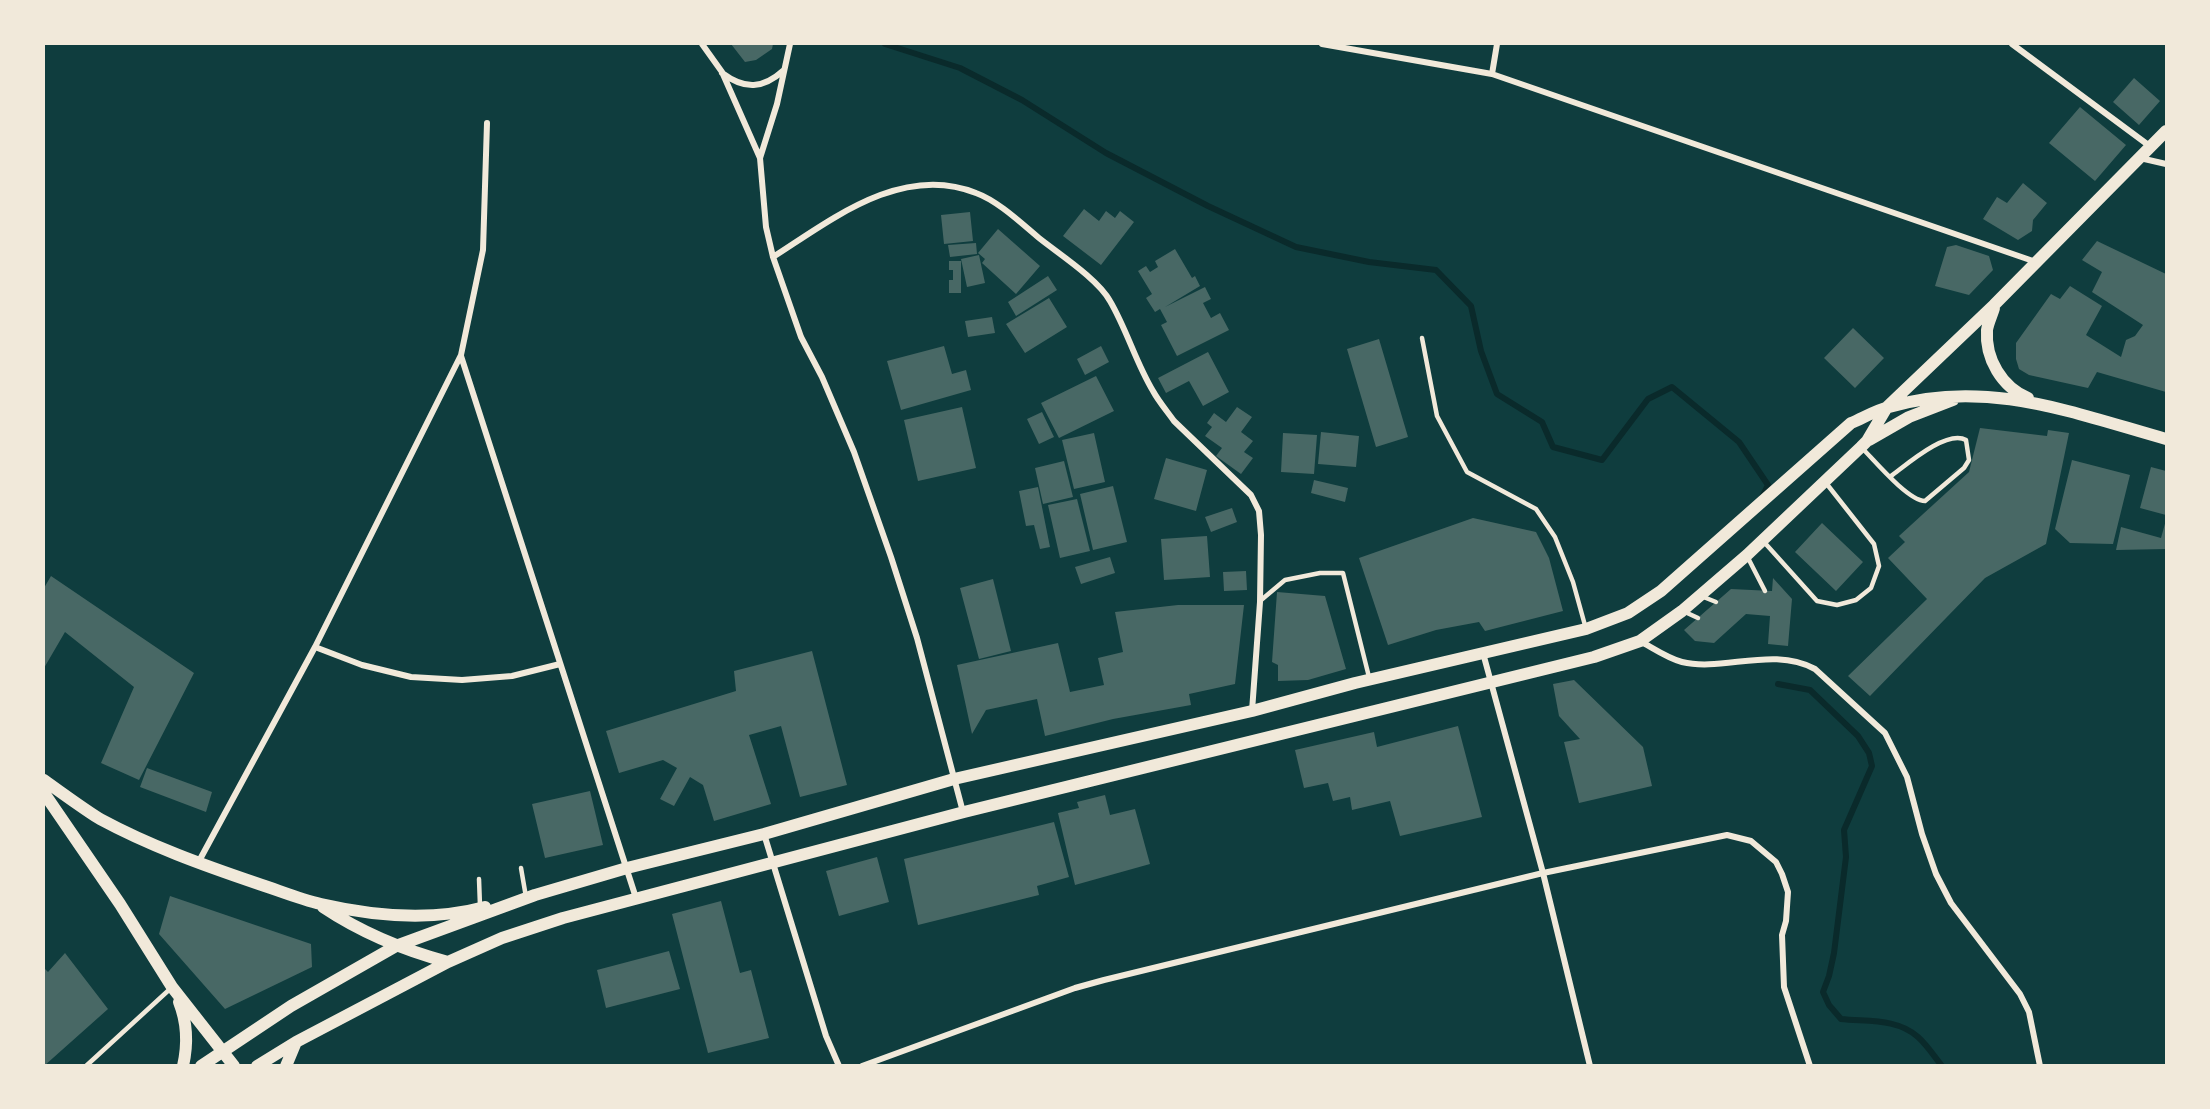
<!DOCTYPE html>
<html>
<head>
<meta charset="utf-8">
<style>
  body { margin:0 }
  #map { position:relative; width:2210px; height:1109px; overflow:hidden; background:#0f3d3e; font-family:Roboto,sans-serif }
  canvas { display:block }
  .frame { position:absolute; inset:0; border:45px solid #f1e9da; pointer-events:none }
</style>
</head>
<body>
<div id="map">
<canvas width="2210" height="1109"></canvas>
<div class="frame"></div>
</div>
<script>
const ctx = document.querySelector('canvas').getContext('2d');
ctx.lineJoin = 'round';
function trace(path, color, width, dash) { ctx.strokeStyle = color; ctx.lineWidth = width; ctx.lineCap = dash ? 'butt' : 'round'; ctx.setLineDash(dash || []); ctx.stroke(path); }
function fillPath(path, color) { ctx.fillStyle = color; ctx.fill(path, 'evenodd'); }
trace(new Path2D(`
  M885,44L960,68L1022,100L1106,153L1208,206L1296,247L1369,262L1436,270L1471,306L1481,351L1497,394L1542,422L1553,447L1602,460L1648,399L1672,387L1739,442L1768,485L1762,497
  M1778,684L1810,690L1858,736L1869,753L1872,766L1844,830L1846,857L1834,953L1829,976L1823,992L1829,1005L1841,1019C1867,1022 1897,1018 1918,1037C1927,1045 1934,1056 1942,1066`), '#0a2a2b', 6);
fillPath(new Path2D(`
  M731,44H773L772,49L756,60L745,62Z
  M2134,78L2160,101L2139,125L2113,102Z
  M2080,107L2126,145L2095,181L2049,143Z
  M2023,183L2047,203L2033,220L2032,231L2018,240L1983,219L1997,197L2007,203Z
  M1084,209L1099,221L1106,211L1115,218L1120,211L1134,222L1101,265L1063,236Z
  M970,212L973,241L944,244L941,215Z
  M998,229L1040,266L1016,294L982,263L985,259L978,253Z
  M2097,241L2166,274V392L2097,372L2088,388L2029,375L2019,369L2016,359V343L2051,294L2060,299L2070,286L2102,306L2086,335L2121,357L2126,340L2135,336L2143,325L2092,292L2102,272L2082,260Z
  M976,243L977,254L950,257L948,245Z
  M1956,245L1989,256L1993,270L1969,295L1935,286L1947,247Z
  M1175,249L1192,278L1195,276L1200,286L1165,307L1205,287L1211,299L1203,303L1211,318L1220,313L1229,330L1177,356L1161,325L1167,322L1160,309L1155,312L1146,298L1152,294L1138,271L1146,266L1150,272L1158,267L1155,261Z
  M979,255L985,283L967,287L961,259Z
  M949,261H961V293H949V280H953V270H949Z
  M1048,276L1057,290L1016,316L1008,302Z
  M1049,298L1067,327L1025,353L1006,324Z
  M992,317L995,333L968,337L965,321Z
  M1853,328L1884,358L1855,388L1824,358Z
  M1379,339L1408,437L1376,447L1347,349Z
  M944,346L952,374L966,370L971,390L901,410L887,361Z
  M1101,346L1109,362L1085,375L1077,359Z
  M1208,352L1229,392L1203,406L1189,381L1166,393L1158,378Z
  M1096,376L1114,411L1059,438L1041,403Z
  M962,407L976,468L918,481L904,420Z
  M1237,407L1252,417L1241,432L1253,441L1244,452L1253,458L1241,474L1216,456L1222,448L1205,436L1212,427L1207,423L1214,413L1226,422Z
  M1042,412L1054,437L1039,444L1027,419Z
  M1980,428L2047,436L2048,430L2069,433L2046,544L1985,578L1870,696L1848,676L1927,599L1888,558L1905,542L1899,536L1969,472Z
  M1321,432L1359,436L1356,467L1318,464Z
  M1094,433L1105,482L1074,489L1062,440Z
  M1283,433L1317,435L1314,474L1281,472Z
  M1166,458L1207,470L1196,511L1154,499Z
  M2072,460L2130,475L2113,544L2070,543L2055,529Z
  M1064,461L1073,497L1043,504L1035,468Z
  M2151,467L2166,471V515L2140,508Z
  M1314,480L1348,488L1345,502L1311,493Z
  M1113,486L1127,542L1093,550L1080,494Z
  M1038,487L1050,547L1040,549L1034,525L1026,526L1019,491Z
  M1077,499L1090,551L1060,558L1048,505Z
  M1232,508L1237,522L1211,532L1205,517Z
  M1473,518L1536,532L1549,558L1563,611L1485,631L1479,622L1436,630L1388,645L1359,558Z
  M2166,520V549L2116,550L2121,527L2161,538Z
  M1822,523L1863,562L1836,591L1795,552Z
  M1207,536L1210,577L1164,580L1161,539Z
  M1110,557L1115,573L1081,584L1075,567Z
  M1246,571L1247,590L1224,591L1223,572Z
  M51,576L194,673L139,780L101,763L134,687L65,632L44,668V588Z
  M1773,578L1792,599L1788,646L1768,644L1770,616L1746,614L1714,643L1695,641L1684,630L1731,589L1772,591Z
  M993,579L1011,651L979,659L960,588Z
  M1277,592L1325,596L1346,669L1308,680L1278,681V665L1272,662Z
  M1178,605H1244L1235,684L1189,694L1191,705L1113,719L1045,736L1037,699L986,710L972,734L957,665L1058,643L1070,692L1104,685L1098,658L1123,652L1115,612Z
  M812,651L847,785L800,797L781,726L749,735L771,804L714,821L703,785L690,777L674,806L660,799L677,768L663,760L619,773L606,731L736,691L734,671Z
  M1574,680L1643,747L1652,786L1579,803L1564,742L1580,739L1559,716L1553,684Z
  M1458,726L1482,817L1400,836L1390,801L1352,810L1350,797L1333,801L1328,783L1304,788L1295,750L1374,732L1377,747Z
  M147,768L212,792L206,812L140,787Z
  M590,791L603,845L545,858L532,804Z
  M1105,795L1110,815L1135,809L1150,864L1075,885L1058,813L1079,808L1077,802Z
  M1054,822L1069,877L1037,886L1039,895L918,925L904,859Z
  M877,857L889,902L839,916L826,871Z
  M170,896L311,944L312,967L225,1009L159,934Z
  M721,901L740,973L751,970L769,1038L708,1053L672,914Z
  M669,951L680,989L606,1008L597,970Z
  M65,953L108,1009L44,1066V968L48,972Z`), '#486865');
trace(new Path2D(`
  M1422,338L1437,416L1467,472L1536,509L1555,537L1573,582L1586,629
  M1862,448C1874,460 1908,501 1925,501L1964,468L1969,460L1966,440C1947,429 1906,465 1891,476
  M1764,542L1817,601L1837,605L1856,600L1871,588L1879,566L1874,544L1826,483
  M1747,556L1765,591
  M1701,596L1716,602
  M1260,601L1285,580L1320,573H1343L1369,677
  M1685,612L1698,618
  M521,868L526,897
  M479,879L480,906
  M86,1066L170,989`), '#f1e9da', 4.5);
trace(new Path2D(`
  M702,44L722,72L760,158L766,227L773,257L801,337L822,377L854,452L891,557L917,638L963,812
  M1322,44L1492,74L2036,262
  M2012,44L2151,147
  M722,73C745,90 763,89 784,70
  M1492,74L1497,44
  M760,158L777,104L790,44
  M2140,158L2166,164
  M773,257C831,220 902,163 976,193C998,201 1021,223 1039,238C1059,254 1098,279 1110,301C1127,330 1136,363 1153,391C1159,402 1167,411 1174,421L1251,495L1259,511L1261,535L1260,602L1252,711
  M461,356L636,898
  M1640,641C1653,648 1667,658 1682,662C1723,672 1773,646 1815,669L1885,733L1907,777L1922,834L1936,874L1951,903L2020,994L2029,1012L2040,1066
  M315,647L362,665L411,677L462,680L512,676L560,664
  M1483,653L1543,873L1590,1066
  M764,834L826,1036L839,1066
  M198,863L315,647L461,355L483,250L487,123
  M862,1066L1075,988L1104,980L1543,873L1727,835L1751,841L1776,862L1782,874L1788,892L1786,921L1782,935L1784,987L1810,1066`), '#f1e9da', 6);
trace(new Path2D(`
  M1994,308C1992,315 1988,323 1987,330C1985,359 2002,387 2028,398
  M1869,440L1909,417L1953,400
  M44,780C62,793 81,807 100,819C150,846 203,865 256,883C278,890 299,899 321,904C373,916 433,921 485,907
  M44,793L120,904L172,987L234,1066
  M323,907C362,933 403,950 448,962
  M179,1002C187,1022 188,1044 183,1066
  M201,1066L291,1006L396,946L535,895L627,868L764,834L954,779L1252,711L1355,683L1586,629L1628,613L1661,591L1851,423C1863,418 1876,410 1889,407C1986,378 2073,413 2166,439
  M257,1066L296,1042L448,962L502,938L563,918L964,812L1594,657L1640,641L1682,611L1747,555L1861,447L1867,441L1887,407L1994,305L2166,131
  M286,1066L296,1042`), '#f1e9da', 12);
</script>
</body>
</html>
